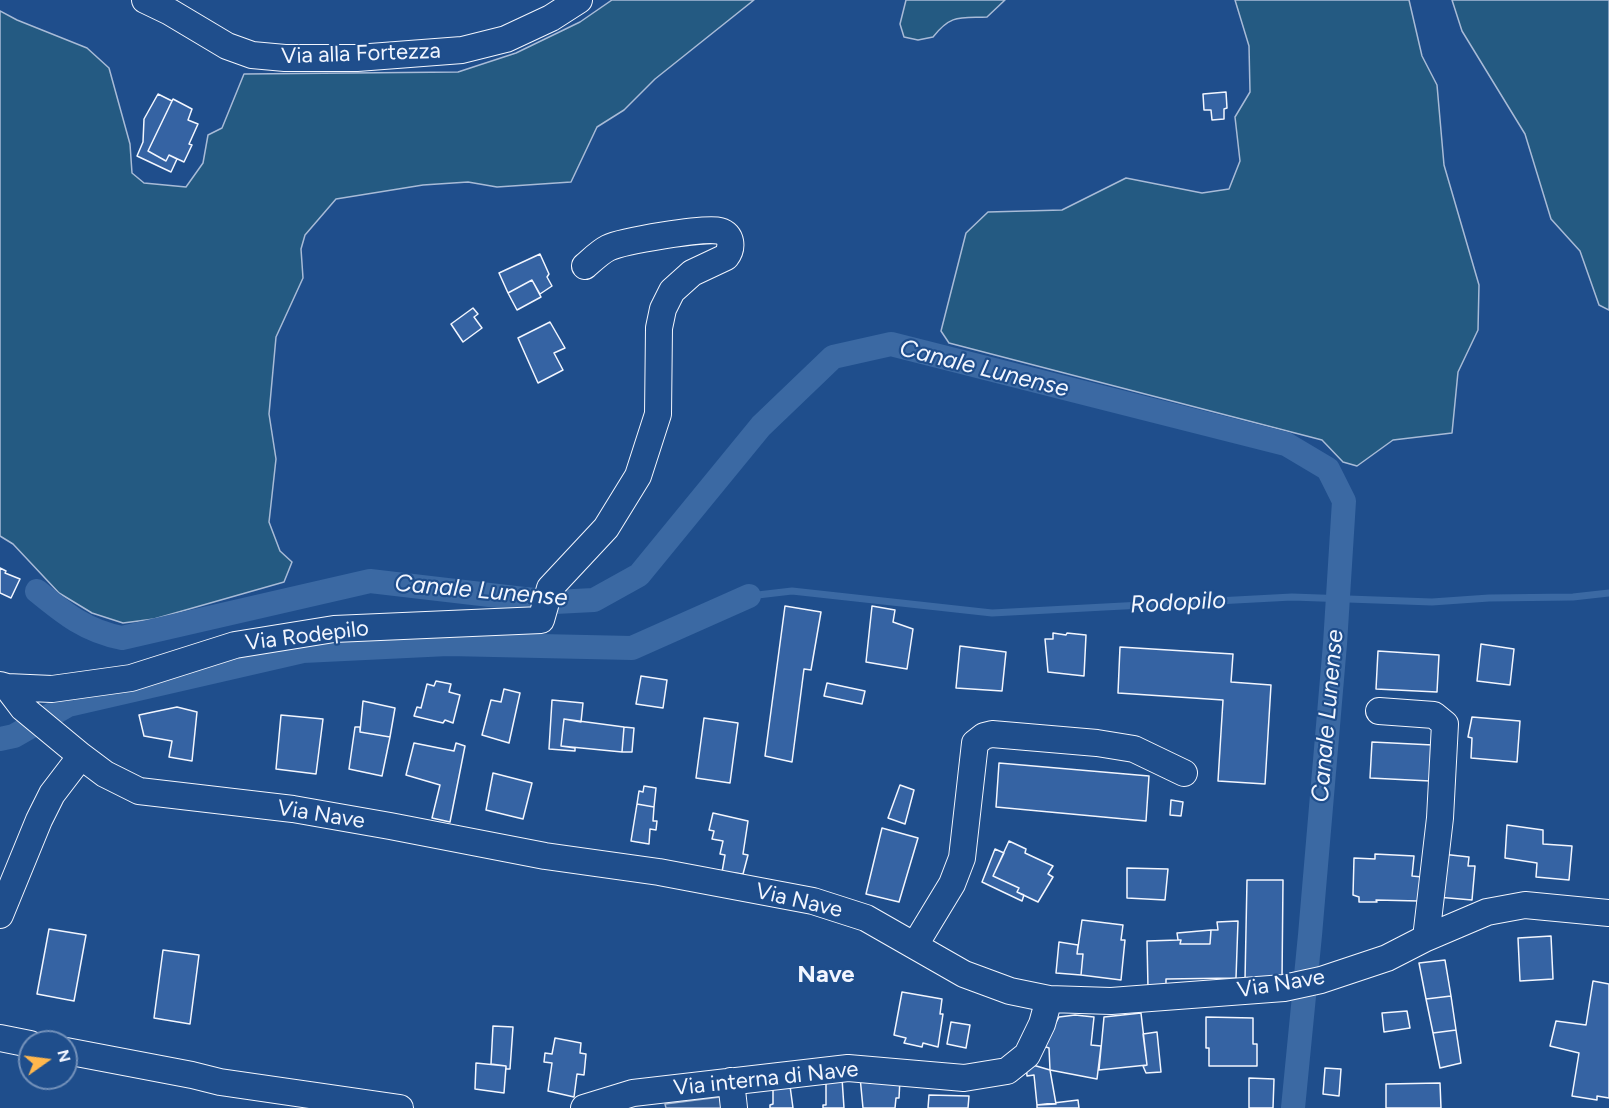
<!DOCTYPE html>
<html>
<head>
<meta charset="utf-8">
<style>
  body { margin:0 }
  #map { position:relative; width:1609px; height:1108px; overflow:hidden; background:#1f4e8c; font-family:Figtree,sans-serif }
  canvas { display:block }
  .north { position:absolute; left:18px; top:1030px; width:60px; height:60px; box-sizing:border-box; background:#1f4e8c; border:2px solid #7391ba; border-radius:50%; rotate:76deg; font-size:16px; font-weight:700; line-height:24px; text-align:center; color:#f2f6ff }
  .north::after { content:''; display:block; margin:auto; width:21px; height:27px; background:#ffb74d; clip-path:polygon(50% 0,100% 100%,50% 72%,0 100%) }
</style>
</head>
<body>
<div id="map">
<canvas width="1609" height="1108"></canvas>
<div class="north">N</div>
</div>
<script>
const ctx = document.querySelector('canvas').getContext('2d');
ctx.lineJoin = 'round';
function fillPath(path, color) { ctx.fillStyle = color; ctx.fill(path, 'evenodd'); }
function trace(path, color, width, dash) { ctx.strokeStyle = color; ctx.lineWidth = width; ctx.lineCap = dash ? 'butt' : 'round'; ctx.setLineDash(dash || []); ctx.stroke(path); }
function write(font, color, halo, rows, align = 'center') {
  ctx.font = font + ' Figtree,sans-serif'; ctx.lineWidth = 4.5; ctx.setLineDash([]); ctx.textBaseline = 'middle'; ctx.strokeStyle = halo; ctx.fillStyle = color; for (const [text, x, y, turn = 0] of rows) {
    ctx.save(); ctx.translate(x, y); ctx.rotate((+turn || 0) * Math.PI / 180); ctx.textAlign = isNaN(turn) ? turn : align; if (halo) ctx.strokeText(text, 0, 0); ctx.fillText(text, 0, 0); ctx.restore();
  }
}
const green = new Path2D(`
  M612,0H754L655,79L624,110L597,127L571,182L497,187L468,182L423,185L336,199L305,235L301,249L303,278L276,337L269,414L276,459L269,522L280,551L292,562L284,582L154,619L123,623L92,613L59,593L13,544L0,536V11L17,20L87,48L109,68L130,144L132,173L144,183L186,187L203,163L208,135L222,128L244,74L458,72L516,53L580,22Z
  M906,0H1005L987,17C960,18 951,14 933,37L918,40L904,37L900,24Z
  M1235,0H1409L1422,56L1437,85L1444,165L1479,285L1478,330L1458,372L1452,433L1393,440L1357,466L1343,462L1322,440L949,343L941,331L966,233L988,212L1062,210L1126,178L1202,193L1229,189L1240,161L1235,117L1250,92L1249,46Z
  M1452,0H1609V310L1599,305L1580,251L1551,219L1525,134L1462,31Z`);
fillPath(green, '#245a82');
trace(green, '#a8bbd7', 1.5);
const parking = new Path2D(`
  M720,1097L722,1108H666L665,1104Z`);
fillPath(parking, '#305b95');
trace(parking, '#a8bbd7', 1.5);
trace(new Path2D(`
  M749,596L792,591L992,613L1292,597L1432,602L1489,598L1573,597L1609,593`), '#3b69a3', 7);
trace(new Path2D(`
  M37,591C65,614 86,631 122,638L370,581L524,599L555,602L594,600L639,575L761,426L833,357L891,344L1286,444L1328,469L1344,501L1335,644L1310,935L1293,1108
  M0,739L14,736L68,705L303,651L448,644L632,648L749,596`), '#3b69a3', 24);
const building = new Path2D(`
  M1226,92L1227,108L1224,109V119L1212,120L1211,110H1204L1203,94Z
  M158,94L172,101L148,151L166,161L169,155L177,159L171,172L137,156L143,142L144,119Z
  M173,99L192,109L188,120L198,124L189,144L192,145L184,162L169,155L166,161L148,151Z
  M540,254L549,274L547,277L552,286L540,294L532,280L508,293L499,273Z
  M532,280L541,297L517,310L508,293Z
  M473,308L478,314L474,317L482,328L463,342L451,324Z
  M550,322L565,348L554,353L563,370L538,383L518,338Z
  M0,568L6,571L5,573L20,579L11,598L0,593Z
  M785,606L821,612L811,670L804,669L792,762L765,756Z
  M872,606L895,610L893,622L913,629L907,669L866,662Z
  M1053,633L1066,635L1067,633L1086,635L1084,676L1048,672L1045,639H1053Z
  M1481,644L1514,649L1510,685L1477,681Z
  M960,646L1006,652L1002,691L956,688Z
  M1120,647L1233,654L1231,682L1271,685L1265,784L1218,781L1223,700L1118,693Z
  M1378,651L1439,655L1437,692L1376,689Z
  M641,676L667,680L663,708L636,704Z
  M436,681L451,684L449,692L460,695L453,723L445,720L443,723L414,716L417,707L421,708L427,684L434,686Z
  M827,683L865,691L862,704L824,696Z
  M504,689L520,693L509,743L482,735L491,700L501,702Z
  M552,700L583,703L581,722L564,719L561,746L575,748V751L549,749Z
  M363,701L395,708L390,737L360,732Z
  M177,707L197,712L192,761L169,757L172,741L144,736L139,715Z
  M281,715L323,719L316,774L276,769Z
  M1472,717L1520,721L1517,762L1471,758L1472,738L1468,737Z
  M704,718L738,723L730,783L696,778Z
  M564,719L624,727L622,752L561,746Z
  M355,727H360V732L390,737L382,776L349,769Z
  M624,727L634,728L632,752H622Z
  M1372,742L1433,745L1430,781L1370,778Z
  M414,743L454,751L456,743L465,746L450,822L432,818L440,785L406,775Z
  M999,763L1149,776L1146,821L996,807Z
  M493,773L532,783L523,819L486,810Z
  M900,785L914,790L905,824L888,818Z
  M644,786L656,788L654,807L637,804L639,791L643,792Z
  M1171,800L1183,802L1181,816L1170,815Z
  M637,804L654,807L653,821H657L656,830L650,829L649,844L631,841Z
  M713,813L748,821L743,854L748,855L743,874L722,872L725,855L720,854L723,841L712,839L714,831L709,830Z
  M1507,825L1543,830V844L1572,846L1569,880L1536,877L1537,863L1505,858Z
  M882,828L918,838L899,902L866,894Z
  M1009,841L1026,849L1025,853L1053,866L1048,874L1053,877L1038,902L1017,892L1019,888L993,876Z
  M995,849L1004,853L993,876L1019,888L1017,892L1024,895L1022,901L982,882Z
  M1375,854L1414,856L1412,876L1422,877L1419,901L1376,900L1377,902H1359V897L1353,895L1354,858L1375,859Z
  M1442,854L1469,857L1468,866H1475L1472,900L1437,897Z
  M1127,868L1168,869L1165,900L1127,898Z
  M1247,880H1283L1282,980H1245Z
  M1082,920L1123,925L1121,940H1125L1121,980L1081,975L1083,954H1077Z
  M1238,921L1236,978L1166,979V988H1148L1147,941L1178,940H1181L1180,944H1210L1211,930H1218L1217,922Z
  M49,929L86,935L74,1001L37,994Z
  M1211,930L1210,944H1180L1181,940H1178L1177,933Z
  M1551,936L1553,979L1520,981L1518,938Z
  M1059,942L1078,945L1077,954H1083L1081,975L1056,973Z
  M163,950L199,955L190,1024L154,1018Z
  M1445,960L1451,996L1426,999L1419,963Z
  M1593,981L1609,984V1098L1597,1096V1100L1572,1096L1579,1053L1550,1046L1556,1021L1586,1025Z
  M902,992L942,999L940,1014H943L938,1047L923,1043L922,1047L904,1043L906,1038L894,1035Z
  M1451,996L1456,1030L1433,1033L1426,999Z
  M1407,1011L1410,1028L1384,1032L1382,1013Z
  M1141,1013L1147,1065L1099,1070L1104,1017Z
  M1075,1015L1094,1017L1091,1045L1101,1046L1097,1079L1050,1070L1049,1048L1043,1046L1059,1017Z
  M1206,1017L1253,1018V1044H1257V1066H1209V1048H1206Z
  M951,1022L970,1025L966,1048L947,1044Z
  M493,1026L513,1027L510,1069H506V1066L491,1064Z
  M1456,1030L1461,1063L1440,1068L1433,1033Z
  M1157,1032L1161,1072L1146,1073L1143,1066L1147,1065L1143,1034Z
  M555,1038L581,1043L580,1053L586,1054L584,1075L577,1074L574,1097L548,1091L552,1063L544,1062L545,1053L552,1054Z
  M476,1063L506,1066L504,1093L475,1089Z
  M1026,1063L1050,1070L1056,1104L1037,1105L1034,1075L1027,1076Z
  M1325,1068L1341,1069L1339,1096L1323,1094Z
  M826,1077L842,1078L844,1108H823V1105H826Z
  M860,1077L900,1079L899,1098H896L895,1108H863Z
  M1249,1078L1274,1079L1273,1108H1249Z
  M1440,1083L1441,1108H1386V1084Z
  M790,1086L793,1108H770V1105L773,1104V1087Z
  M929,1095L969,1096L968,1108H928Z
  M1078,1100L1079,1108H1037V1105Z`);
fillPath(building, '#3563a3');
trace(building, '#f2f6ff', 1.5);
const minor = new Path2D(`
  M145,0L170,12L227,46L252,55L285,58H357L462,50L506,39L551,18L579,0
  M0,685L7,687L52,689L131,678L235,645L334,629L541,620L550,588L606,528L638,476L658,414L659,328L663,309L672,291L692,273L726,257C733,248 732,234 720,231C705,227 622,241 608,248C600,252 592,260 585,266
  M7,687L23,708L81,756L105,774L139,791L293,809L390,826L545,856L659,872L813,901L866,918L964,974L1010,991L1049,999L1111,1001L1284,988L1321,980L1387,958L1426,938L1487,912L1525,905L1609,913
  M1379,711L1434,715L1445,724L1440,818L1426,938
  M0,915L39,820L52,794L81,756
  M915,945L952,884L962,858L975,743L984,736L992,734L1097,743L1134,749L1184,773
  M0,1038L30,1044
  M66,1051L192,1075L220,1082L400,1108
  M731,1081L734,1108
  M584,1108L633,1093L848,1068L964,1078L1007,1071L1027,1055L1042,1024L1049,999`);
trace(minor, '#f2f6ff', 28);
trace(minor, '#1f4e8c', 26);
write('22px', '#f2f6ff', '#1f4e8c', [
  ["Via alla Fortezza",361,54,-2],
  ["Via Rodepilo",307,636,-7],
  ["Via Nave",321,815,9],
  ["Via Nave",799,901,13],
  ["Via Nave",1281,984,-9],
  ["Via interna di Nave",766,1079,-6]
]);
write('italic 24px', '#f2f6ff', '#1f4e8c', [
  ["Canale Lunense",984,369,14],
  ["Canale Lunense",481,591,5],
  ["Rodopilo",1178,603,-3],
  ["Canale Lunense",1328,716,-85]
]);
write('bold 24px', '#f2f6ff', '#1f4e8c', [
  ["Nave",826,975]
]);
</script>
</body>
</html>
